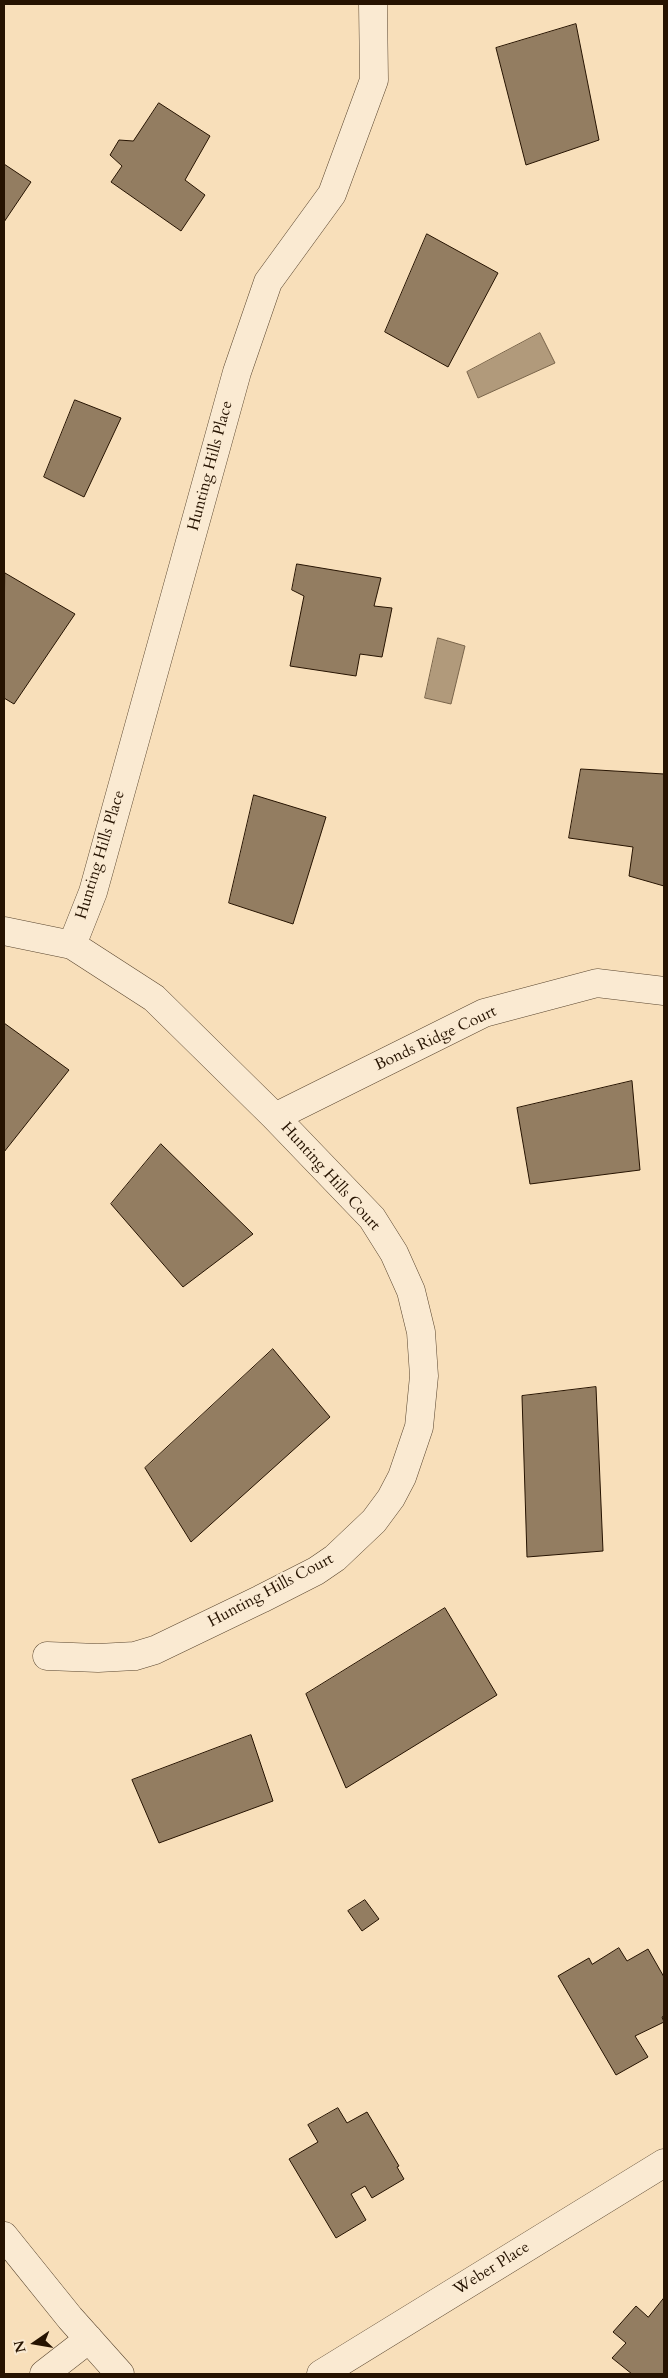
<!DOCTYPE html>
<html>
<head>
<meta charset="utf-8">
<style>
  body { margin:0 }
  #map { position:relative; width:668px; height:2378px; overflow:hidden; background:#f8dfba; font-family:Cardo,serif }
  canvas { display:block }
  .frame { position:absolute; inset:0; border:5px solid #261301; pointer-events:none }
  .north { position:absolute; left:10px; top:2318px; width:50px; height:50px; -webkit-text-stroke:4px #faead2; paint-order:stroke; rotate:257deg; font-size:14px; font-weight:700; line-height:20px; text-align:center; color:#261301 }
  .north::after { content:''; display:block; margin:auto; width:18px; height:22px; background:#261301; clip-path:polygon(50% 0,100% 100%,50% 72%,0 100%) }
</style>
</head>
<body>
<div id="map">
<canvas width="668" height="2378"></canvas>
<div class="frame"></div>
<div class="north">N</div>
</div>
<script>
const ctx = document.querySelector('canvas').getContext('2d');
ctx.lineJoin = 'round';
function fillPath(path, color) { ctx.fillStyle = color; ctx.fill(path, 'evenodd'); }
function trace(path, color, width, dash) { ctx.strokeStyle = color; ctx.lineWidth = width; ctx.lineCap = dash ? 'butt' : 'round'; ctx.setLineDash(dash || []); ctx.stroke(path); }
function write(font, color, halo, rows, align = 'center') {
  ctx.font = font + ' Cardo,serif'; ctx.lineWidth = 5; ctx.setLineDash([]); ctx.textBaseline = 'middle'; ctx.strokeStyle = halo; ctx.fillStyle = color; for (const [text, x, y, turn = 0] of rows) {
    ctx.save(); ctx.translate(x, y); ctx.rotate((+turn || 0) * Math.PI / 180); ctx.textAlign = isNaN(turn) ? turn : align; if (halo) ctx.strokeText(text, 0, 0); ctx.fillText(text, 0, 0); ctx.restore();
  }
}
const water = new Path2D(`
  M540,333L555,363L478,398L467,372Z
  M438,638L465,646L451,704L425,698Z`);
fillPath(water, '#b19a7b');
trace(water, '#79644a', 1);
const building = new Path2D(`
  M576,24L599,140L526,165L496,48Z
  M159,103L210,136L185,180L205,195L181,231L111,182L122,166L110,155L119,140L133,141Z
  M4,164L31,182L4,222Z
  M427,234L498,273L448,367L385,332Z
  M75,400L121,418L84,497L44,477Z
  M297,564L381,578L374,606L392,608L382,657L360,654L356,676L290,666L304,596L292,590Z
  M5,573L75,614L14,704L4,698Z
  M581,769L664,774V886L629,876L633,847L569,838Z
  M254,795L326,817L293,924L229,903Z
  M4,1023L69,1070L4,1152Z
  M632,1081L640,1170L530,1184L517,1108Z
  M161,1144L253,1234L183,1287L111,1204Z
  M273,1349L330,1417L191,1542L145,1468Z
  M596,1387L603,1551L527,1557L522,1396Z
  M445,1608L497,1695L346,1788L306,1694Z
  M251,1735L273,1801L159,1843L132,1780Z
  M365,1900L379,1919L362,1931L348,1911Z
  M619,1948L627,1961L648,1949L664,1977V2016L662,2017L664,2022L635,2036L648,2057L616,2075L558,1976L589,1958L592,1964Z
  M338,2108L347,2123L367,2112L399,2166L397,2167L404,2179L372,2198L365,2186L351,2194L366,2220L336,2238L289,2159L318,2142L308,2125Z
  M664,2298V2374H632L612,2358L626,2343L613,2332L636,2306L648,2317Z`);
fillPath(building, '#937d61');
trace(building, '#261301', 1);
const minor = new Path2D(`
  M4,931L72,945L154,998L275,1117L372,1218L394,1253L411,1291L421,1332L424,1376L419,1427L402,1477L391,1498L374,1521L335,1558L316,1571L261,1599L155,1650L135,1656L98,1658L47,1656
  M72,945L93,892L237,372L268,282L332,194L374,80L373,4
  M275,1117L484,1013L597,983L664,991
  M4,2236L70,2318L120,2374
  M44,2374L89,2339
  M321,2374L664,2163`);
trace(minor, '#5a462f', 29);
trace(minor, '#faead2', 28);
write('16px', '#261301', '#faead2', [
  ["Hunting Hills Place",211,466,-75],
  ["Hunting Hills Place",101,855,-73],
  ["Bonds Ridge Court",436,1039,-25],
  ["Hunting Hills Court",330,1177,48],
  ["Hunting Hills Court",271,1591,-28],
  ["Weber Place",492,2269,-32]
]);
</script>
</body>
</html>
